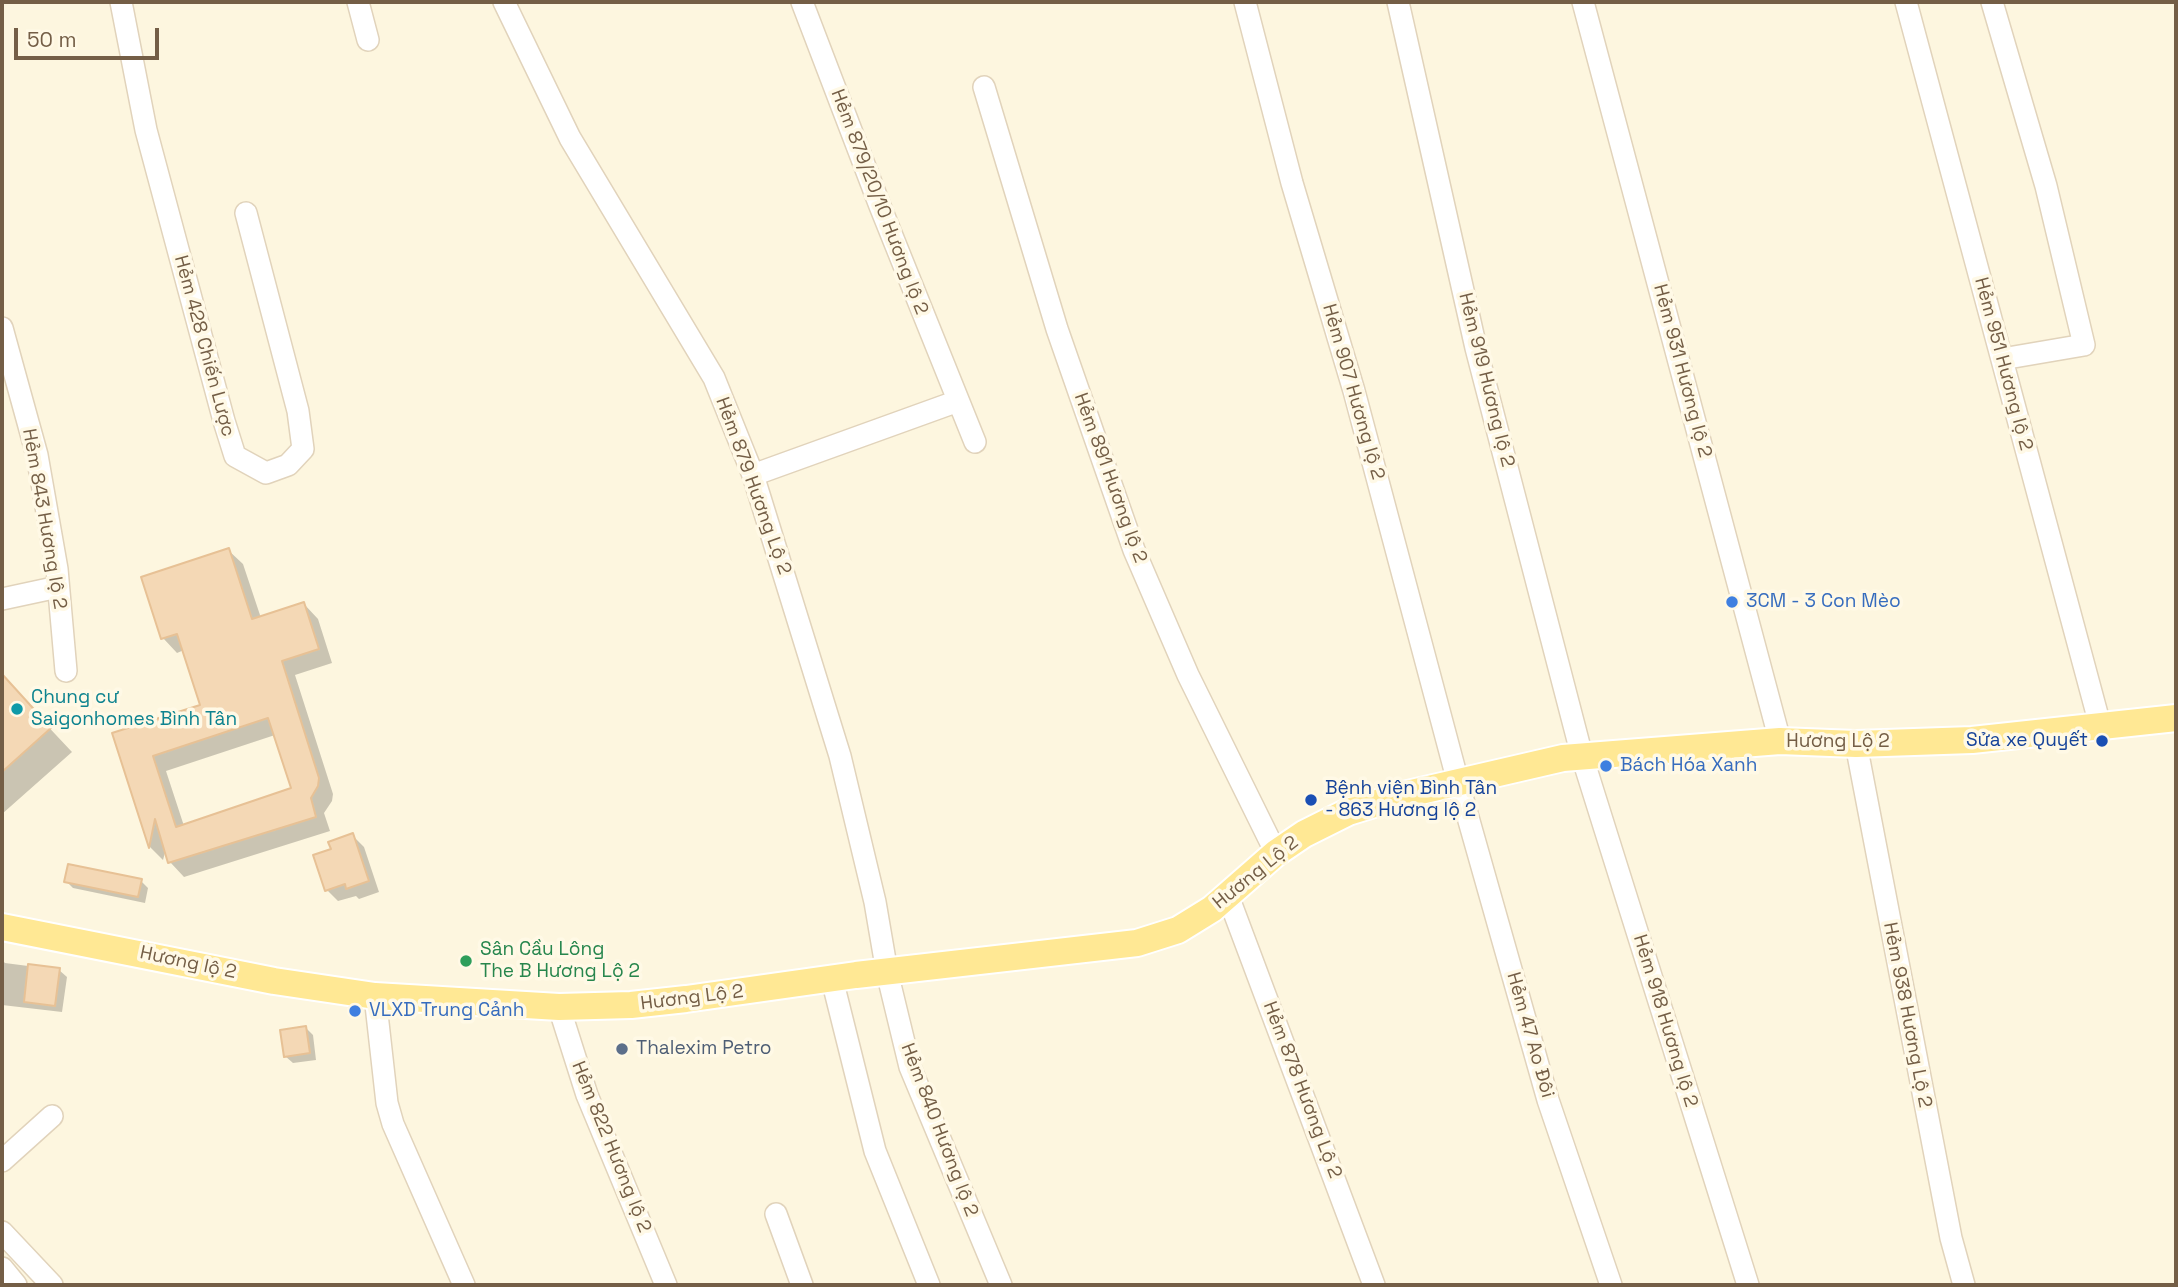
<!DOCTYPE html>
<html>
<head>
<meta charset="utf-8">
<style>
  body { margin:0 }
  #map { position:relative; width:2178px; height:1287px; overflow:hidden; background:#fdf6df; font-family:"Space Grotesk",sans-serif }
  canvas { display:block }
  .frame { position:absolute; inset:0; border:4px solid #745e46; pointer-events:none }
  .scale { position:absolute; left:14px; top:28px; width:145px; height:32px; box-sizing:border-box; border:4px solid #745e46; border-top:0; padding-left:9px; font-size:21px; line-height:24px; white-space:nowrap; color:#745e46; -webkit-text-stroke:5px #fff9e6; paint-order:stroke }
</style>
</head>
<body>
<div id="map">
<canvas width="2178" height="1287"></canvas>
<div class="frame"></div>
<div class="scale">50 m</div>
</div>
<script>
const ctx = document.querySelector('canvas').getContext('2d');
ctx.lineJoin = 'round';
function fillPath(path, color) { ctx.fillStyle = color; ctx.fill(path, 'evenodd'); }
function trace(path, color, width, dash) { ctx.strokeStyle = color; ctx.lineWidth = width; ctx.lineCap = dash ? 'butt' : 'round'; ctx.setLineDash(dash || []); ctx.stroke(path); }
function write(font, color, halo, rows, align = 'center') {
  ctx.font = font + ' "Space Grotesk",sans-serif'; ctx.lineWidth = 7; ctx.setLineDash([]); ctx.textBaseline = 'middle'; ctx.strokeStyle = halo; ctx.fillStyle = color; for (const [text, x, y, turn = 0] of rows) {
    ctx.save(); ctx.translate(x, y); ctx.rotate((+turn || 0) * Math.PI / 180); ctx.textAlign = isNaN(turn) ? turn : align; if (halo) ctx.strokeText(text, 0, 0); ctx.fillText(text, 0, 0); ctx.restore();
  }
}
fillPath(new Path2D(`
  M228,550L243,564L261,618L304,604L318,619L332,663L295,675L333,794L332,801L324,813L330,831L184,877L170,862L166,849L163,860L150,847L115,734L202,706L184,650L177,653L163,638ZM275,735L293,789L184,826L166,771Z
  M9,685L72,752L2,814V691Z
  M352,835L364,847L379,892L359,899L356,896L338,901L327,890L333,850Z
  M66,881H141L148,888L145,903L73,888Z
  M2,960L5,963L59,970L67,977L62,1012L2,1005V1010Z
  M306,1028L313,1035L316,1060L293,1063L285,1056Z`), '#0003');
const building = new Path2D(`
  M229,548L252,619L304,602L319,649L282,661L319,778L318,786L311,798L316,817L168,863L155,819L149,848L112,733L200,705L177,634L161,639L141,577ZM268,718L291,788L176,827L153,756Z
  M2,674L51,728L2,772Z
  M353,833L369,881L346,889L345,884L325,891L313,855L331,849L328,842Z
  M68,864L142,879L138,897L64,882Z
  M28,964L60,968L55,1006L24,1002Z
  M306,1026L310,1053L284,1057L280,1030Z`);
fillPath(building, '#f4d8b5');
trace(building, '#e7c195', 2);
const minor = new Path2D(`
  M121,2L146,130L224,421L235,456L266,473L288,465L303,449L298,411L246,213
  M358,2L368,40
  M504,2L570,138L714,378L753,475L840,756L875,902L887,972L910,1067L1001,1285
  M802,2L880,206L975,442
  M1245,2L1292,183L1354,391L1458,782L1548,1100L1611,1285
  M1398,2L1476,348L1582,756L1748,1285
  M1583,2L1780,741
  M1906,2L2100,725
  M1992,2L2046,186L2084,345L2002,359
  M984,87L1057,329L1134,550L1188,675L1276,853
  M2,328L37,455L57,569L66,671
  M753,475L958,401
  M2,599L58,587
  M1856,744L1951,1238L1964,1285
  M1228,896L1374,1285
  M832,979L875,1151L929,1285
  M375,996L387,1103L393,1124L464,1285
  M559,1007L587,1095L666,1285
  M2,1161L52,1116
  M776,1214L802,1285
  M2,1232L52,1285
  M2,1268L16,1285`);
const major = new Path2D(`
  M2,927L274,981L375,996L559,1007L631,1005L686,999L856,975L1137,943L1178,930L1212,909L1276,853L1304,834L1348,812L1403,795L1563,758L1780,741L1856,744L1972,740L2176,718`);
trace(minor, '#e1d3bb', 24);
trace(major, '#fff', 30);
trace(minor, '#fff', 21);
trace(major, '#ffe894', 26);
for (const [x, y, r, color] of [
  [1732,602,7,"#3f7fe0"],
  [17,709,7,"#0f9aa8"],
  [2102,741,7,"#1a4fb4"],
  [1606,766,7,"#3f7fe0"],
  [1311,800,7,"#1a4fb4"],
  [466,961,7,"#2e9e5b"],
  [355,1011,7,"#3f7fe0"],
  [622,1049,7,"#5c6f8a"]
]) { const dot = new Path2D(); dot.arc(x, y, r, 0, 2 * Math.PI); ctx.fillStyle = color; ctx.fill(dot); trace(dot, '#fff9e6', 2.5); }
write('19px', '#745e46', '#fff9e6', [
  ["Hẻm 879/20/10 Hương lộ 2",879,202,69],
  ["Hẻm 428 Chiến Lược",204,346,75],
  ["Hẻm 951 Hương lộ 2",2003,364,75],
  ["Hẻm 931 Hương lộ 2",1682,371,75],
  ["Hẻm 919 Hương lộ 2",1486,380,76],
  ["Hẻm 907 Hương lộ 2",1353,392,74],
  ["Hẻm 891 Hương lộ 2",1110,478,70],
  ["Hẻm 879 Hương Lộ 2",753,486,70],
  ["Hẻm 843 Hương lộ 2",44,519,80],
  ["Hương Lộ 2",1838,742],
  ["Hương Lộ 2",1256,873,-39],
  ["Hương lộ 2",188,963,12],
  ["Hương Lộ 2",692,998,-7],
  ["Hẻm 938 Hương Lộ 2",1907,1015,79],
  ["Hẻm 918 Hương lộ 2",1665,1021,73],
  ["Hẻm 47 Ao Đôi",1530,1035,74],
  ["Hẻm 878 Hương Lộ 2",1302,1090,69],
  ["Hẻm 840 Hương lộ 2",939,1130,69],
  ["Hẻm 822 Hương lộ 2",611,1147,68]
]);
write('19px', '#366cbe', '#fff9e6', [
  ["3CM - 3 Con Mèo",1746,602],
  ["Bách Hóa Xanh",1620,766],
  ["VLXD Trung Cảnh",369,1011]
], 'left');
write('19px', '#0d838f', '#fff9e6', [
  ["Chung cư",31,698],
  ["Saigonhomes Bình Tân",31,720]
], 'left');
write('19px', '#164399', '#fff9e6', [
  ["Sửa xe Quyết",2088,741],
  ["Bệnh viện Bình Tân",1325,789,"left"],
  ["- 863 Hương lộ 2",1325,811,"left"]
], 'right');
write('19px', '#27864d', '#fff9e6', [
  ["Sân Cầu Lông",480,950],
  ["The B Hương Lộ 2",480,972]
], 'left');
write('19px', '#4e5e75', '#fff9e6', [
  ["Thalexim Petro",636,1049]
], 'left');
</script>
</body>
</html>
